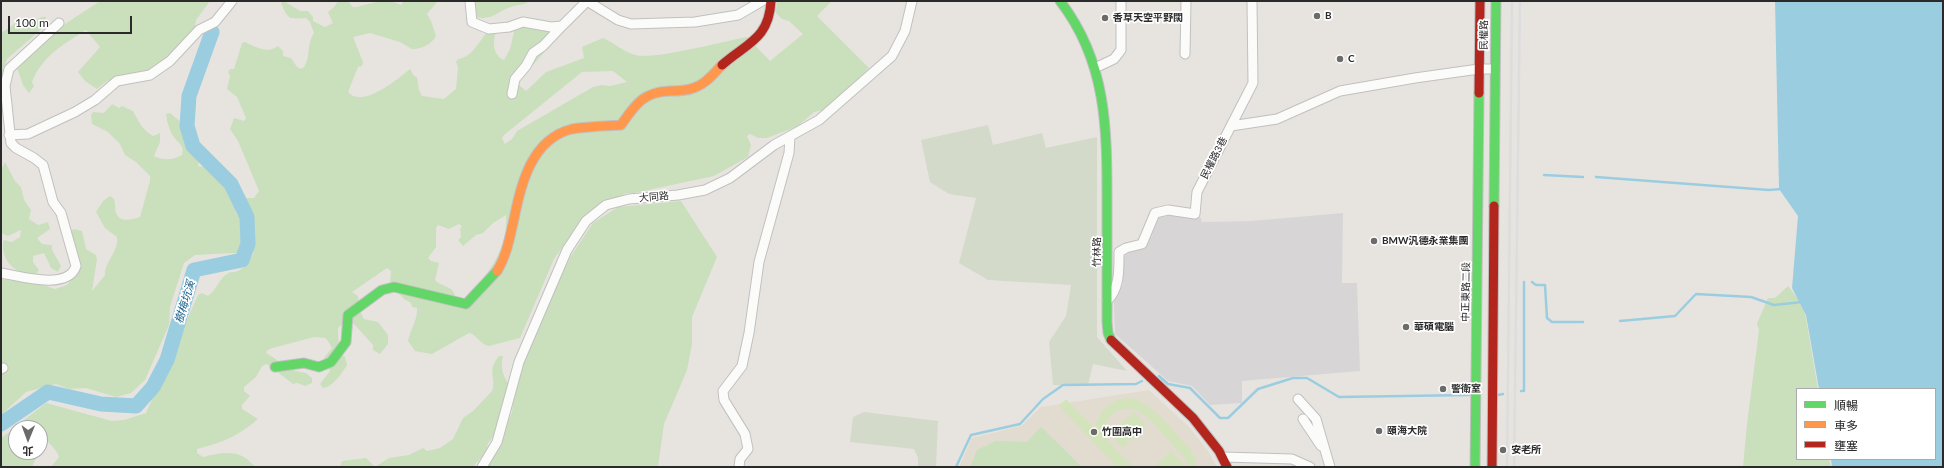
<!DOCTYPE html>
<html>
<head>
<meta charset="utf-8">
<style>
  body { margin:0 }
  #map { position:relative; width:1944px; height:468px; overflow:hidden; background:#e7e4e0; font-family:Lato,"Noto Sans TC",sans-serif }
  canvas { display:block }
  .frame { position:absolute; inset:0; border:2px solid #2a2a2a; pointer-events:none }
  .legend { position:absolute; left:1796px; top:388px; width:140px; height:72px; box-sizing:border-box; background:#fff; border:1px solid #aaa; margin:0; padding:5px 7px; list-style:none; font-size:12px; color:#2a2a2a }
  .legend li { display:flex; align-items:center; gap:8px; height:20px }
  .legend b { width:20px; border:1px solid #aaa }
  .north { position:absolute; left:8px; top:420px; width:40px; height:40px; box-sizing:border-box; background:#fff; border:1px solid #aaa; border-radius:50%; rotate:181deg; font-size:11px; font-weight:700; line-height:16px; text-align:center; color:#2a2a2a }
  .north::after { content:''; display:block; margin:auto; width:14px; height:18px; background:#6c6b6a; clip-path:polygon(50% 0,100% 100%,50% 72%,0 100%) }
  .scale { position:absolute; left:8px; top:16px; width:124px; height:18px; box-sizing:border-box; border:2px solid #2a2a2a; border-top:0; padding-left:5px; font-size:12px; line-height:14px; white-space:nowrap; color:#2a2a2a; -webkit-text-stroke:3px #fff; paint-order:stroke }
</style>
</head>
<body>
<div id="map">
<canvas width="1944" height="468"></canvas>
<div class="frame"></div>
<ul class="legend">
<li><b style="height:5px;background:#63d668"></b>順暢</li>
<li><b style="height:5px;background:#ff974d"></b>車多</li>
<li><b style="height:5px;background:#b3261e"></b>壅塞</li>
</ul>
<div class="north">北</div>
<div class="scale">100 m</div>
</div>
<script>
const ctx = document.querySelector('canvas').getContext('2d');
ctx.lineJoin = 'round';
function fillPath(path, color) { ctx.fillStyle = color; ctx.fill(path, 'evenodd'); }
function trace(path, color, width, dash) { ctx.strokeStyle = color; ctx.lineWidth = width; ctx.lineCap = dash ? 'butt' : 'round'; ctx.setLineDash(dash || []); ctx.stroke(path); }
function write(font, color, halo, rows, align = 'center') {
  ctx.font = font + ' Lato,"Noto Sans TC",sans-serif'; ctx.lineWidth = 3.5; ctx.setLineDash([]); ctx.textBaseline = 'middle'; ctx.strokeStyle = halo; ctx.fillStyle = color; for (const [text, x, y, turn = 0] of rows) {
    ctx.save(); ctx.translate(x, y); ctx.rotate((+turn || 0) * Math.PI / 180); ctx.textAlign = isNaN(turn) ? turn : align; if (halo) ctx.strokeText(text, 0, 0); ctx.fillText(text, 0, 0); ctx.restore();
  }
}
fillPath(new Path2D(`
  M1343,213L1342,283H1357L1360,371L1242,381V403L1210,405L1192,386L1168,381L1115,334L1114,302L1123,284V258L1127,253L1144,247L1151,238L1160,214L1201,218L1202,222L1251,221Z`), '#d8d5d7');
fillPath(new Path2D(`
  M1149,390L1189,427L1208,451L1217,467H959L972,438L1021,426L1041,407Z`), '#e1dccf');
fillPath(new Path2D(`
  M100,1H210L196,20L193,39L157,74L120,77L107,81L97,89L85,81L78,72L100,47L86,30C64,44 42,56 32,82L34,86L29,93L23,85L17,68L65,24Z
  M284,1L300,11H308L313,17V21L325,27L333,23L328,12L334,7L338,1H348L353,7H356L381,1H391L401,5L404,1H438L427,14L431,21L436,36C432,44 420,50 412,49L400,42L370,33L353,37L363,62L362,66L358,67L348,92C362,109 398,79 410,69L414,76L417,77L419,90L422,96L444,99L456,89L458,67L456,62L458,59C474,57 480,38 491,28L497,30C492,40 492,55 504,60L510,49L514,32L512,29V22L518,19L529,25L570,23L517,83L526,91L546,72L584,58L582,47L603,38C614,43 624,52 635,55C654,60 725,41 747,37L770,61L803,34L789,21L782,19L776,13L777,1H832L817,16L869,68L828,109L814,112L798,126L767,138H758L750,134L747,136L751,145L748,157L714,176L634,193H626L594,210L579,224L554,259L520,338L489,346C480,345 478,335 469,333L432,354L415,351L408,341C410,330 418,319 417,308L412,307L411,303L404,299L390,284L391,271L387,268L352,292L358,296L360,312L364,319L378,322L388,335V344L380,354L373,350V345L353,323L341,325L338,328L339,353L345,357L347,365C342,373 333,387 323,388L320,384L330,371C326,356 318,364 332,348L326,338L314,337L269,349L266,352L268,354L292,370L306,373L312,378V383L305,386L297,383L293,384L267,364L262,366L256,377L244,387V391L250,396L242,405V409L258,419C237,437 223,442 197,449V453L203,457C217,454 230,450 244,457C249,460 252,465 257,467H51L59,457C56,446 40,438 40,428L27,427L24,424V420L46,403L112,421L124,420L146,413L198,295L202,293L208,296C218,289 218,278 230,272C241,274 250,261 254,252L195,255L184,263L170,307L169,325L145,380L131,393L116,397L86,388L69,389L56,384L26,392L1,415V279L43,285L55,289L67,285L79,271L71,231L74,229L82,231L86,249L96,255L97,259L92,291L105,275C104,262 119,252 117,237L105,228L96,212L103,201L110,196L114,199C116,204 114,210 117,215C121,223 134,219 140,217L150,181V176L136,162L125,155L120,144L108,132L92,124L91,115L93,112L104,113L112,104L119,108L122,106L133,111C138,120 142,130 153,136L160,133V142L154,156C164,161 173,160 182,155C185,145 178,143 173,136C169,130 167,121 166,114L170,113C175,117 181,122 186,128C192,137 191,149 200,156L198,166L210,168L228,184L237,215L247,218L239,198H254L259,191L238,141L230,129L234,118L244,121L246,118L237,97L227,89L230,76L228,72L230,69H234L242,43L245,42C255,47 268,54 278,46L283,51V56L291,58L297,67L301,69L304,67C311,56 306,45 314,33L310,22L306,18C289,19 288,20 281,3ZM613,71L627,82L610,86L602,85L593,87L517,131L512,139L505,144L502,138L504,135L582,72ZM506,215C509,252 484,277 462,305L455,298C455,285 442,288 435,280L439,263L431,261L428,258L436,247V228L438,225L449,229L459,224L462,226L460,229L461,237L458,240L463,246L476,235L483,233L493,223Z
  M466,1H529C524,6 518,4 511,7C498,11 492,21 476,17Z
  M42,17H46L45,26L7,59L1,82V33L16,23H27Z
  M5,162L15,181L21,187L24,200L31,210L29,219L38,225L48,222L50,229L37,238L42,244L52,245V250L61,266L58,272L51,268L44,253L33,256V262L39,270L36,274C31,273 24,273 19,271C8,267 0,251 4,240L12,242L20,237L21,230L8,236L1,233V170Z
  M681,201L717,257L692,317V344L687,370L664,424L658,467H486L491,462L512,412L520,356L571,256L593,223L618,207Z
  M1788,286L1804,307L1818,389H1797V459H1829L1831,467H1743L1747,424L1759,330L1757,324L1768,298H1775Z
  M499,356H503C500,366 503,378 510,385L496,433L488,443L486,452L473,467H340L342,461L366,458L375,467L389,458L409,455L423,448L427,451L440,448L453,439L463,418L473,411L492,391C497,378 486,371 499,356Z
  M1041,427L1082,467H970L977,450L996,441L1027,442Z
  M8,433L16,434V452H39L32,467H1V438Z`), '#cadfbc');
fillPath(new Path2D(`
  M988,125L993,145L1042,133L1046,148L1097,137V337L1127,371L1093,364L1088,385H1053L1049,342L1066,316L1071,285L988,280L959,263L976,198L949,194L930,182L921,140Z
  M864,412L938,421L936,467H918V458L914,449L850,442L853,417Z`), '#d3dac9');
fillPath(new Path2D(`
  M1128,398C1152,400 1175,434 1191,450L1195,458L1197,467H1187L1185,458C1174,447 1152,419 1140,412C1125,402 1101,415 1106,435C1110,447 1125,458 1134,467H1117L1059,406L1066,399L1095,429C1099,411 1109,400 1128,398Z
  M1134,412L1146,425L1123,448L1110,434Z
  M1171,451L1184,464L1181,467H1154Z`), '#d3e3bb');
fillPath(new Path2D(`
  M1775,1H1943V467H1832L1831,459H1935V389H1819L1806,315L1792,288L1798,216L1779,189Z`), '#9bcde1');
trace(new Path2D(`
  M1544,175L1583,177
  M1596,177L1769,190L1781,189
  M1532,282L1536,285H1545L1547,318L1552,322H1583
  M1620,321L1675,316L1696,294L1751,297L1774,305L1802,302
  M1159,376L1168,384L1190,388L1220,418H1228L1258,389L1293,378H1307L1339,397L1469,395
  M1521,391H1524V282
  M1498,395L1503,394
  M956,467L971,435L1020,424L1043,399L1063,385L1136,384L1142,381`), '#9bcde1', 2.5);
trace(new Path2D(`
  M1,424L48,392L101,404L136,406L153,387L167,360L194,270L242,260L248,244L247,217L231,184L193,146L187,126L189,96L212,32`), '#9bcde1', 15);
const street = new Path2D(`
  M470,1L472,22L489,29L509,27L523,22L551,27L562,26L587,1
  M587,1L618,20L631,24L695,22L738,15L762,1
  M1185,54L1186,1
  M1095,68L1114,59L1121,50V1
  M512,94L515,79L526,66L533,53L543,46L562,26
  M1231,126L1277,119L1340,91L1415,78L1479,69H1494
  M9,135L28,134L75,112L95,100L117,81L150,75L170,61L199,30L215,22L232,1
  M1,273C19,276 68,291 76,266L61,213L53,202L43,165L34,158L16,148L11,143L5,86L9,69L59,23
  M1107,301C1120,288 1119,270 1119,252L1126,248L1142,244L1155,213L1168,210L1195,214L1197,192L1253,83L1252,1
  M1,369L3,368
  M1298,399L1316,419L1330,467
  M1303,419L1321,446
  M1223,457L1292,459L1310,467
  M482,467L497,442L519,362L567,250L586,221L606,205L629,199L678,195L705,190L730,178L774,145L819,120L892,56L905,31L912,1
  M739,467L740,459L748,449L745,434L724,400L723,391L742,366L749,333L759,262L789,153L790,137`);
const fast = new Path2D(`
  M1060,1C1108,63 1107,132 1107,207C1107,245 1107,284 1107,322L1108,333L1111,340
  M1494,206L1496,1
  M275,367L304,363L319,367L331,362L346,342L348,315L382,290L394,287L466,304L497,271
  M1475,467L1479,93`);
const slow = new Path2D(`
  M497,271C507,255 510,236 514,219C521,183 532,139 572,129C588,126 605,126 621,125C635,105 643,92 669,91C678,91 688,91 696,87C707,83 714,73 722,65`);
const jam = new Path2D(`
  M722,65C747,43 769,39 771,1
  M1479,93L1480,1
  M1111,340L1193,418L1219,451L1227,467
  M1492,467L1494,206`);
trace(street, '#c1c0c0', 11);
trace(fast, '#c1c0c0', 11);
trace(slow, '#c1c0c0', 11);
trace(jam, '#c1c0c0', 11);
trace(street, '#fbfbfa', 9);
trace(fast, '#63d668', 9);
trace(slow, '#ff974d', 9);
trace(jam, '#b3261e', 9);
trace(new Path2D(`
  M1507,467L1512,1
  M1514,467L1520,1`), '#ddddde', 2.5);
for (const [x, y, r, color] of [
  [1317,16,4,"#6c6b6a"],
  [1105,18,4,"#6c6b6a"],
  [1340,59,4,"#6c6b6a"],
  [1374,241,4,"#6c6b6a"],
  [1406,327,4,"#6c6b6a"],
  [1443,389,4,"#6c6b6a"],
  [1379,431,4,"#6c6b6a"],
  [1094,432,4,"#6c6b6a"],
  [1503,450,4,"#6c6b6a"]
]) { const dot = new Path2D(); dot.arc(x, y, r, 0, 2 * Math.PI); ctx.fillStyle = color; ctx.fill(dot); trace(dot, '#fff', 1.5); }
write('bold 10px', '#2a2a2a', '#fff', [
  ["B",1325,16],
  ["香草天空平野闊",1113,18],
  ["C",1348,59],
  ["BMW汎德永業集團",1382,241],
  ["華碩電腦",1414,327],
  ["警衛室",1451,389],
  ["頤海大院",1387,431],
  ["竹圍高中",1102,432],
  ["安老所",1511,450]
], 'left');
write('10px', '#2a2a2a', '#fff', [
  ["民權路",1484,35,-89],
  ["民權路3巷",1214,158,-63],
  ["大同路",654,197,-5],
  ["竹林路",1097,252,-89],
  ["中正東路二段",1466,292,-89]
]);
write('italic 11px', '#1b628c', '#fff', [
  ["樹梅坑溪",185,302,-73]
]);
</script>
</body>
</html>
